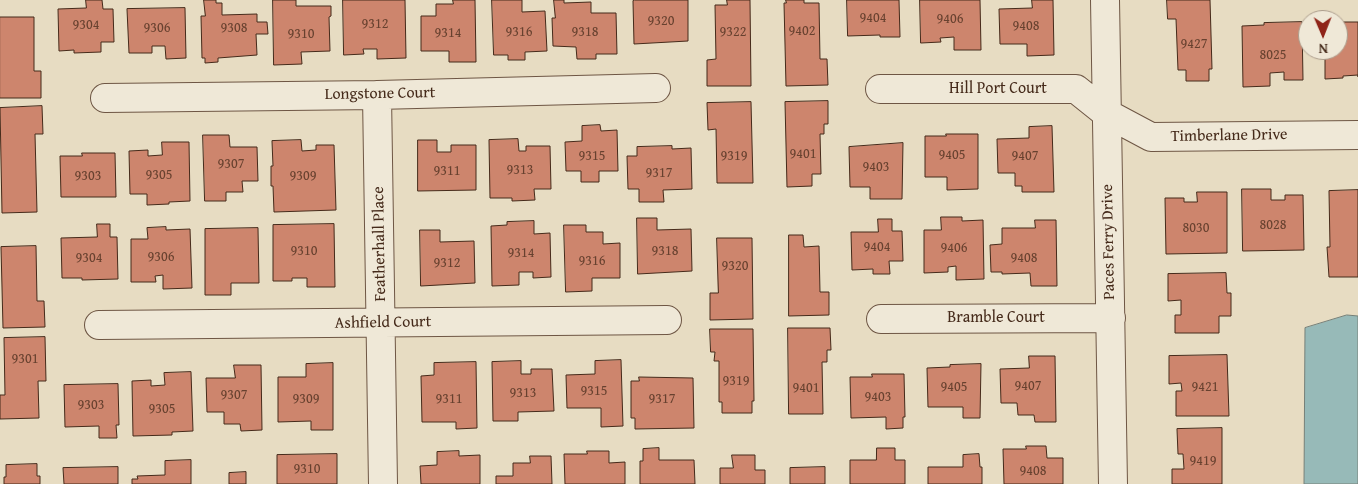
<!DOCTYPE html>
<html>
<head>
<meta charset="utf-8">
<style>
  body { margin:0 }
  #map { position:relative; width:1358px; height:484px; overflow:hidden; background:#e7dcc2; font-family:"Gentium Book Plus",serif }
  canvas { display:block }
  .north { position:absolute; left:1298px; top:10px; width:50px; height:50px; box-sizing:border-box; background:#efe8d7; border:1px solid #ab9c8b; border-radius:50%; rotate:179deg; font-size:14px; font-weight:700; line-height:20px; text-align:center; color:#452a1a }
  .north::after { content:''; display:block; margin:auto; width:18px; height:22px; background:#8f2418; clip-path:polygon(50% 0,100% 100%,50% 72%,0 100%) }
</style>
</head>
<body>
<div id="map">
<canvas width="1358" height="484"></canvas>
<div class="north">N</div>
</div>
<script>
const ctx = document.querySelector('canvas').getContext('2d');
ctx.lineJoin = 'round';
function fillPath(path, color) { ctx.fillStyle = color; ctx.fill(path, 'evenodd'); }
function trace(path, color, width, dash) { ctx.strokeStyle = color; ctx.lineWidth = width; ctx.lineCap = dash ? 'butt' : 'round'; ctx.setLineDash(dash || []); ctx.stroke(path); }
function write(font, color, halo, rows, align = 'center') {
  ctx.font = font + ' "Gentium Book Plus",serif'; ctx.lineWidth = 5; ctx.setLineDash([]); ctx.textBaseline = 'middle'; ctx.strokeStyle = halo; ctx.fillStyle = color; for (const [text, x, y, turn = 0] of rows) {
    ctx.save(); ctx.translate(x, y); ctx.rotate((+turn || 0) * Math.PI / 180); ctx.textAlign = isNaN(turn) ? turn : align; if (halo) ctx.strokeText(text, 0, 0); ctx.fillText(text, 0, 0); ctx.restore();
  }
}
const water = new Path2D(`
  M1347,315L1358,316V484H1304L1305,328Z`);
fillPath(water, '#97bab8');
trace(water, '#768079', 1);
const building = new Path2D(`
  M86,0H102L103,9H113L114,42H101V52L74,53V50L59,51L58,9L86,8Z
  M204,0H216V3H222V15L257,14V22H267L268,34H256L257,55L218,58V62L205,63V58H202L201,16H205Z
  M273,0H296V6H331V16L329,17L330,51L301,52L302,64L274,65Z
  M343,0H405L406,58L377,59V49H363L364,54L344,55Z
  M453,0H475L476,62H449V51H421V16H436V4H453Z
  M492,0H522V12L545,11L547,51L525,52V60H508V55H494Z
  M554,0H564V3L591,2V13H616L617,54H596V59H577L576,47L553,46L552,18H555Z
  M635,0H688V41L634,44L633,1Z
  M727,0H750L751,86H707V60L716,59L715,5H727Z
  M786,0H804V3H819L820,59H827L828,85L786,86L784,3H786Z
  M847,0H899L900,37H880V35L848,36Z
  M920,0H980L981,50H954V37L940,38L941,42L921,43Z
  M1032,0H1053L1054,55L1027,56V44H1000L999,9L1032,8Z
  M1167,0H1210L1212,69H1209V81H1186V70H1178L1176,19H1168Z
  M185,8L186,58L166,59L165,46H152V53H129L127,9Z
  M0,17H34V71H41V98H0Z
  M1302,22L1303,80H1284V72L1270,73V86L1243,87L1242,26L1264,25V23Z
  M1338,22H1358V77V75L1343,76V78L1325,79V50H1338Z
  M828,101V124H824V134H820L821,174H812V186L787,187L785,102Z
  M751,102L753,183H717L716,129L708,130L707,103Z
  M42,106L43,134H35L37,212L2,213L0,108Z
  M600,125L601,131L617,130L618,171H599V182H581V171H566L565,142L582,141V126Z
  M1052,126L1054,192H1022V186H1015V173H998L997,139L1029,138V127Z
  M946,134H978V189L947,190V177H925V136H946Z
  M203,135H229L230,147H257L258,181H242L243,192H226V201H205Z
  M518,139L519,151H526V146H550L551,189H534L535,200L512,201V198H490L489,140Z
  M301,140L302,151L316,150V145H334L336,210L274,212L273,186H271V166H273L272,141Z
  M418,140H437V152H451V145H476V190L418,191Z
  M162,142H189L190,201L169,202V204L147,205V194H130L129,151L148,150V156L162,155Z
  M903,143L902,199H870V187H850L849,147Z
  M672,146V149L691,148L692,189L663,190L664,202H639V189H628L627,156H637V147Z
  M82,153H115L116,197H61L60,156H82Z
  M1242,189H1271V200H1285V195H1303L1304,250L1243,251Z
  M1358,190V277H1329L1327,247H1330L1329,191Z
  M1197,192H1227V253L1166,254L1165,198H1184V202H1197Z
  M941,217H962V221L983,220L984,279L956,280V266L948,267V272L924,273V230H941Z
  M637,218H657V230L691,229L692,271L638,274Z
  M878,219H892V231H902L903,261H889L890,274H873V269L852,270L851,232H878Z
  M1035,220H1056L1057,286H1031L1030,273L1002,274V272H991L990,245L1002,244V228H1035Z
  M534,221V234L550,233L551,277L533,278V272H519V285L492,286L491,226L507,225V222Z
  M97,224H110V237H117L118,279L82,280V278H62L61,238L97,237Z
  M334,224L335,287H307V278H292V281H273V225Z
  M564,225H586V232H603V244L620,243V278H592V291L566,292Z
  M166,227V230L190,229L192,288L163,289V275L155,276L156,282H131V239H148L147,228Z
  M258,228L259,283H231V295H205V229Z
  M420,230H440V242L474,241L475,283L421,286Z
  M789,235H803L804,247L819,246L820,292H829V315L789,316Z
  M717,238H752L753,319L710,320V293H718Z
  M36,246L37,301H44L45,327L3,328L1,247Z
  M1226,273L1227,293H1231V316H1219V333H1175V315H1181V300L1168,301V274Z
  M788,328H830L831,350H827V362H822L823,414H789Z
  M710,329H753L754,401H752V413H722V402H719V361H714L715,352H711Z
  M45,337L46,381H38L39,418L0,419V395H5L4,338Z
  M1227,355L1229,416H1176V391H1182L1181,383L1169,384V356Z
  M1029,356H1055L1056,422H1035L1034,415H1018L1017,403H1001L1000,369L1029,368Z
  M621,360L623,426L601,427V408H567L566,375L595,374V361Z
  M521,361V374H531V369H552L554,411L518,412V421H493L492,362Z
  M476,362L477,428L456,429V422H422L421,376L434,375V363Z
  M333,363V430H311V421L278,422V377H306V364Z
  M981,364L980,418H963V407H928L927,368L950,367V365Z
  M234,365H261L262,430L241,431L240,424H224V412H207L206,378H235Z
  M191,372L193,431L172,432V435L133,436L132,381L151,380V386L165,385L164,373Z
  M872,374H904L905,417H903V428L886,429V417L851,418L850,377H872Z
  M639,377L693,378L694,428L635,429V418H631V381H639Z
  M118,384L119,425H116L117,438H99V426L65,427L64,385Z
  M1222,428V484H1172V469H1184L1183,454H1178L1177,429Z
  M1026,446H1046L1047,458H1063V484H1004L1003,449H1026Z
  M659,448V460H694L695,484H640V461H643V449Z
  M877,448H895V460H905V484H850V460H876Z
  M459,451V456L480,455V484H421L420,466L437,465V452Z
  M587,451H609V463L625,462V484H565L564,454H587Z
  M337,454V484H277V455Z
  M979,454L980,467H982V484H928V467H963V455Z
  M732,455H755V470H765V484H720V468H733Z
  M530,456H551L552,484H496V476H513V463H530Z
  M191,460V484H132V479H138L137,476L165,475V461Z
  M37,464V476H40V484H4V477H6V465Z
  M118,467V484H64L63,468Z
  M825,467V484H790V468Z
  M246,472V484H229V473Z`);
fillPath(building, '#cd856d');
trace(building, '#452a1a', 1);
const minor = new Path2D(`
  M1105,0L1113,484
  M880,89H1076L1106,113L1151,137L1358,135
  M377,95L383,484
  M105,98L377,95L656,88
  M881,319L1111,318
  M99,325L667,320`);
trace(minor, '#6e5644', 30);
trace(minor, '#efe8d7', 28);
write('14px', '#67412f', null, [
  ["9404",873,18],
  ["9406",950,19],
  ["9320",661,21],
  ["9312",375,24],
  ["9304",86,25],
  ["9408",1026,26],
  ["9306",157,28],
  ["9308",234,28],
  ["9402",802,31],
  ["9316",519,32],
  ["9318",585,32],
  ["9322",733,32],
  ["9314",448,33],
  ["9310",301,34],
  ["9427",1194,44],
  ["8025",1273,55],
  ["9401",803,154],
  ["9405",952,155],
  ["9315",592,156],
  ["9319",734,156],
  ["9407",1025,156],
  ["9307",231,164],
  ["9403",876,167],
  ["9313",520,170],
  ["9311",447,171],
  ["9317",659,173],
  ["9305",159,175],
  ["9303",88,176],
  ["9309",303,176],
  ["8028",1273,225],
  ["8030",1196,228],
  ["9404",877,247],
  ["9406",954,248],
  ["9310",304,251],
  ["9318",665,251],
  ["9314",521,253],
  ["9306",161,257],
  ["9304",89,258],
  ["9408",1024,258],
  ["9316",592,261],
  ["9312",447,263],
  ["9320",735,266],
  ["9301",25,359],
  ["9319",736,381],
  ["9407",1028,386],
  ["9405",954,387],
  ["9421",1205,387],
  ["9401",806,388],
  ["9315",594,391],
  ["9313",523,393],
  ["9307",234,395],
  ["9403",878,397],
  ["9309",306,399],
  ["9311",449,399],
  ["9317",662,399],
  ["9303",91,405],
  ["9305",162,409],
  ["9419",1203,461],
  ["9310",307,469],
  ["9408",1033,471]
]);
write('16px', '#452a1a', '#efe8d7', [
  ["Hill Port Court",998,89],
  ["Longstone Court",380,94,-1],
  ["Timberlane Drive",1229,136,-1],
  ["Paces Ferry Drive",1109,242,-91],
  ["Featherhall Place",380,244,-91],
  ["Bramble Court",996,318],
  ["Ashfield Court",383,323,-1]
]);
</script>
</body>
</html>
